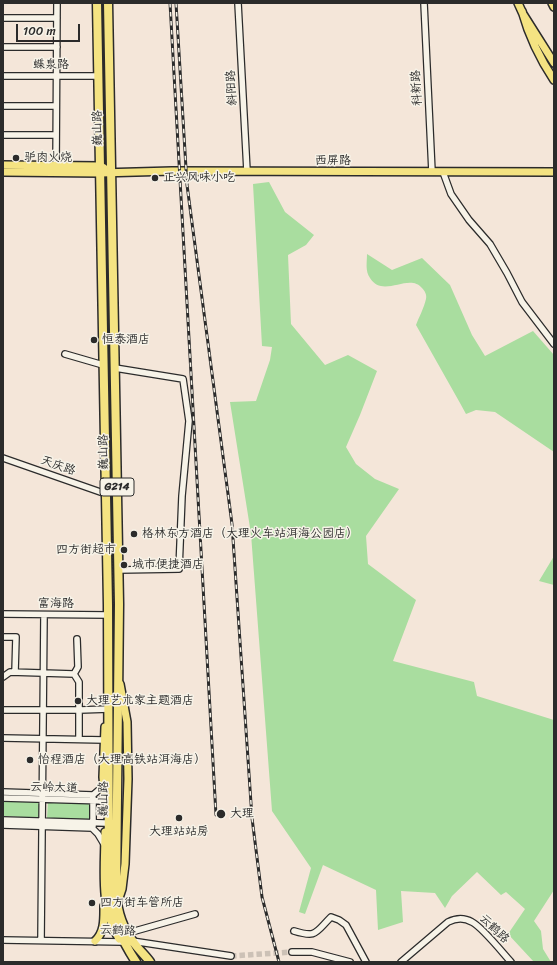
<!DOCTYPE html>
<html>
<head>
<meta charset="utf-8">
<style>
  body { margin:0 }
  #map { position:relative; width:557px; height:965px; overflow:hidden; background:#f4e6d9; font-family:Sriracha,sans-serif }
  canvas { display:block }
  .frame { position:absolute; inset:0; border:4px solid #2b2b2b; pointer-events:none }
  .scale { position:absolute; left:16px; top:24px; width:64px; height:18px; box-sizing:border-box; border:2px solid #2b2b2b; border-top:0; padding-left:5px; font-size:12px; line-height:14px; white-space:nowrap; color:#2b2b2b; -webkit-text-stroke:3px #f7f3e8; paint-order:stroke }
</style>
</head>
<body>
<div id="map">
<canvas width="557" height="965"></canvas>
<div class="frame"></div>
<div class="scale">100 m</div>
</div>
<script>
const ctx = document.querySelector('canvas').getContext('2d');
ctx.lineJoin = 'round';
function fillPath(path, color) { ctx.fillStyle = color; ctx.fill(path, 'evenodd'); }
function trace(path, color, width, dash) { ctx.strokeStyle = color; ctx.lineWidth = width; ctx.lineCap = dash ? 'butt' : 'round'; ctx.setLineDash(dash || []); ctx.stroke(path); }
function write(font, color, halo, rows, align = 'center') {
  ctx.font = font + ' Sriracha,"LXGW WenKai TC",sans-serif'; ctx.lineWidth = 3; ctx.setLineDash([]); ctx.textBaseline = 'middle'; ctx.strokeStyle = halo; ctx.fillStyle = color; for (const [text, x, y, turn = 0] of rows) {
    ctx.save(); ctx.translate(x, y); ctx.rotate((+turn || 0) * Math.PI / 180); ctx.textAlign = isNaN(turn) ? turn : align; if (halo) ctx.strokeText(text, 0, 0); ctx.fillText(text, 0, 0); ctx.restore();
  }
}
fillPath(new Path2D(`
  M269,182L285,212L314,235L306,245L288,255L291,324L325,365L348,355L377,371L360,415L346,447L356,464L375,479L399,489L366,536L368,564L416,600L393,661L474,682L477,696L554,720V890L534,921L541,931L543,949L551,962H534L508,934L525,909L506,892L501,895L477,872L452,896L445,908L435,893L401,891L403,922L378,930L376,890L323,865L305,914L299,912L311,868L272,811L251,534L230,402L256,401L270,360L272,347L262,346L253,184Z
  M367,254L392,270L422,258L450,285L472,335L485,356L533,331L554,355V452L495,412L476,410L466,414L460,403L416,325C419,317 424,308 426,299C427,295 425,291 422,288C409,272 383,299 370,278C365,271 367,262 367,254Z
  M554,556V585L539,581Z
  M3,798L40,800L39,818L3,816Z
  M48,800L91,802V820L47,818Z`), '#a9dd9f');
trace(new Path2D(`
  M231,956L292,952`), '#ccc1b6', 5.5, [5.5, 3]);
const minor = new Path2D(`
  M238,3L247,171
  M424,3L432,172
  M3,18H57
  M3,47H57
  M3,76H98
  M3,106H56
  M3,135H56
  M56,169L57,3
  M443,172L451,194L469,220L490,244L507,273L522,302L554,344
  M65,354L103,365
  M115,368L183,379L189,421L182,496L179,569L118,570
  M3,458L106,494
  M3,614L108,615
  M3,637H16L15,672
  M74,674L79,682V739
  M74,674L78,667L77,639
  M3,677L10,672L74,674
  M3,710H80L109,709
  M3,738L104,740
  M3,792L93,795L100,789L103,783
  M3,798L105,801
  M3,820L105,823
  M3,825L92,828L98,834L104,844
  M93,826V798
  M294,931C317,938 315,933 331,917L339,920L346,925L366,962
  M128,933L195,914
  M3,940L123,942
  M41,940L44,615
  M132,941L231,956
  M292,952H312L350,962
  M401,962L448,922C456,918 465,918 472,922C482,927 502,952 511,962`);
const major = new Path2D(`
  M518,3L523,14L554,63
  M552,3L554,7
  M522,11C529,36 540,59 554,80
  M3,165L100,166L104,168
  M3,172L100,173L172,171L554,172
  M105,800L103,777L105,727
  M105,832C105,868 99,907 119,939
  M117,904L122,889L125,864L128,779L127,722L120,684
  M95,941C105,932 104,918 104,906`);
const highway = new Path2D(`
  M97,3L108,605L109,894C111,917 123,942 136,962
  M108,3L119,604L116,893C117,911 123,929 134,943C139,950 145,955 150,962`);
trace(minor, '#2b2b2b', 8);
trace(major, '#2b2b2b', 10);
trace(highway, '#2b2b2b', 11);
trace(minor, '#f7f3e8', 5.5);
trace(major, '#f4e382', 7);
trace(highway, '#f4e382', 8);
const rail = new Path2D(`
  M170,3L216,815
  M176,3L187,185L232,524L252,818L262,897L279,962`);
trace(rail, '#2b2b2b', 3);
trace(rail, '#f7f3e8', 1.5, [4.5]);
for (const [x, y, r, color] of [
  [16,158,4,"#2b2b2b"],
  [155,178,4,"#2b2b2b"],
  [94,340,4,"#2b2b2b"],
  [134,534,4,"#2b2b2b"],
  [124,550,4,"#2b2b2b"],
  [124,565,4,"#2b2b2b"],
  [78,701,4,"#2b2b2b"],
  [30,760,4,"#2b2b2b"],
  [221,814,5,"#2b2b2b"],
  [179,818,4,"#2b2b2b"],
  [92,903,4,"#2b2b2b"]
]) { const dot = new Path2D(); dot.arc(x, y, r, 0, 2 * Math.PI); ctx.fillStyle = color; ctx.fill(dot); trace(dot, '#f7f3e8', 1.5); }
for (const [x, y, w] of [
  [117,487,34]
]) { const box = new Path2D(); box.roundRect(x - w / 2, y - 9, w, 18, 3); ctx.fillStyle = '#f7f3e8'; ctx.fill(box); trace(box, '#2b2b2b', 1); }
write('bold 11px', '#2b2b2b', null, [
  ["G214",117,487]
]);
write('12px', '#2b2b2b', '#f7f3e8', [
  ["蝶泉路",51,65],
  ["斜阳路",232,88,-93],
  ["科新路",417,88,-93],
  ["巍山路",98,128,-91],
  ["西屏路",333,161],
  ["巍山路",104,452,-91],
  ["天庆路",58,466,19],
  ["富海路",56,604],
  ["云岭大道",54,788,2],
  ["巍山路",104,799,-89],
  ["云鹤路",494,929,44],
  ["云鹤路",118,931,3]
]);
write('12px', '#2b2b2b', '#f7f3e8', [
  ["驴肉火烧",24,158],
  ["正兴风味小吃",163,178],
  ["恒泰酒店",102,340],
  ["格林东方酒店（大理火车站洱海公园店）",142,534],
  ["四方街超市",116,550,"right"],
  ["城市便捷酒店",132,565],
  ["大理艺术家主题酒店",86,701],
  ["怡程酒店（大理高铁站洱海店）",38,760],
  ["大理",230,814],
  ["大理站站房",179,832,"center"],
  ["四方街车管所店",100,903]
], 'left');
</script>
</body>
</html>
